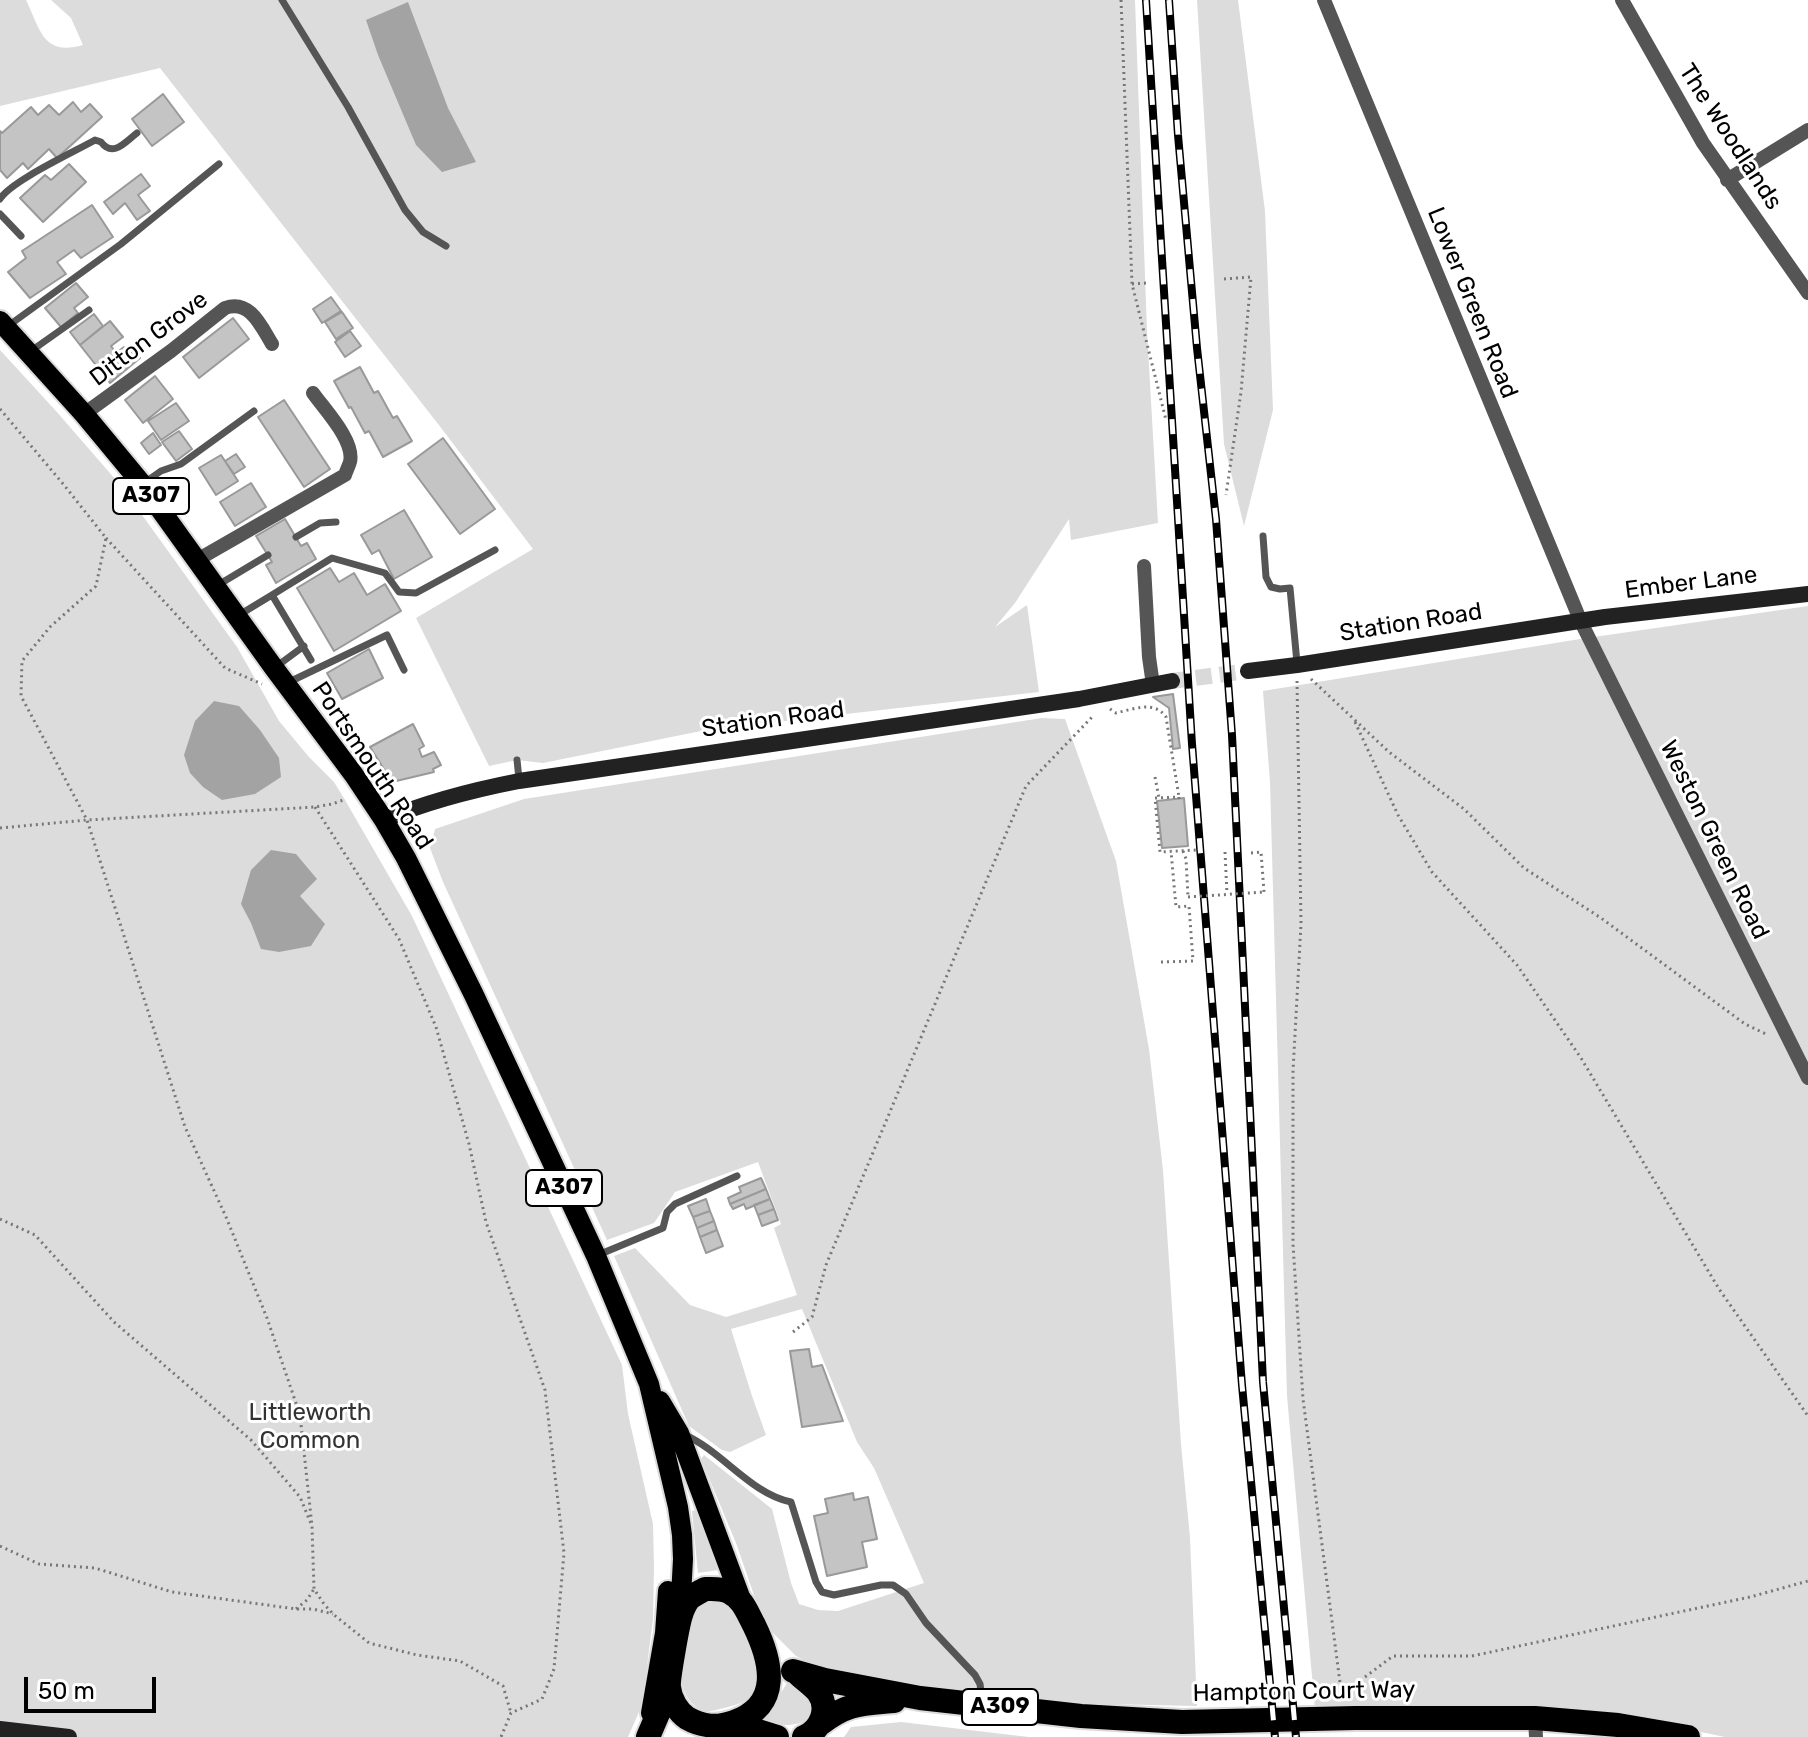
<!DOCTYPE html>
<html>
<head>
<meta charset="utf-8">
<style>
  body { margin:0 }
  #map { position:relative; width:1808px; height:1737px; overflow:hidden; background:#fff; font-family:Rubik,sans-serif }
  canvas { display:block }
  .scale { position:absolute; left:24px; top:1677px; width:132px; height:36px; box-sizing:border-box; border:4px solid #000; border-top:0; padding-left:10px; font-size:24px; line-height:28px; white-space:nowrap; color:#000; -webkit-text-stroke:6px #fff; paint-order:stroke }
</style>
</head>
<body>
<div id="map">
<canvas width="1808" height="1737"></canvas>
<div class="scale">50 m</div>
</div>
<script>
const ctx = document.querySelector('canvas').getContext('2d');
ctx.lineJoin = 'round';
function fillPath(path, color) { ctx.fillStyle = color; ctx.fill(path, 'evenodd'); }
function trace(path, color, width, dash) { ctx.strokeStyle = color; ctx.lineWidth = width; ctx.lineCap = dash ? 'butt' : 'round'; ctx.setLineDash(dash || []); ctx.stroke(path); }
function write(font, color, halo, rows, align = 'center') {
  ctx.font = font + ' Rubik,sans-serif'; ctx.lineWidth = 6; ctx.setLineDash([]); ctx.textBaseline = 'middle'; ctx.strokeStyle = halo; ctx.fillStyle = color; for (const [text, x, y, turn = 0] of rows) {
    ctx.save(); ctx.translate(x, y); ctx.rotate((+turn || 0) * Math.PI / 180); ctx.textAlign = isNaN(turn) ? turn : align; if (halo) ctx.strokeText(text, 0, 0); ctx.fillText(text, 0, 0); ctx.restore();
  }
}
fillPath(new Path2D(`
  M0,0H26C41,31 43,56 83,45L71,18L51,0H1135L1147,331L1158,523L1071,540L1069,519L1015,603L995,627L1027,605L1039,692L706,730L543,763L517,760L489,766L416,618L533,549L442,429L160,68L0,106Z
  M1197,0H1238L1265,211L1273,410L1244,526L1224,444Z
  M0,350L56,411L122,487L237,647L279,721L309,757L334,782L345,800L412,916L622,1365L628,1414L653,1524L654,1567L653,1619L642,1705L628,1737H0Z
  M1808,606V1737H1725L1624,1716L1512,1705L1315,1710L1287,1396L1270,782L1263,691L1580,639Z
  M1042,718L1065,719L1116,861L1149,1049L1163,1170L1181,1444L1190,1538L1197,1706L1057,1703L949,1690L826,1671L796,1656L771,1631L755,1598L736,1543L701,1459L704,1455L772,1509L791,1583L799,1604L818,1610L838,1611L924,1583L874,1468L857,1442L802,1309L731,1329L752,1396L766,1435L730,1452L722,1450L689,1426L614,1256L635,1248L690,1305L726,1317L797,1295L774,1228L781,1224L758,1162L675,1192L654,1223L607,1240L443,882L430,848L435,829L524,799Z
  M696,1510L719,1570L698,1573L692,1511Z
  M712,1601C741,1601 750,1648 758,1671C759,1697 746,1703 724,1708C719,1709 711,1712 706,1711C691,1708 682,1692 682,1678C682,1664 687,1648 689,1634C692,1617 695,1606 712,1601Z
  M789,1680L814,1704V1714C799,1730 778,1725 759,1720L770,1710Z
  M901,1722L1029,1737H844L851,1727Z`), '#dcdcdc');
fillPath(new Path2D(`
  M408,2L448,108L476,162L442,172L416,145L378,55L366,20Z
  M214,701L239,706L260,730L279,758L281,777L255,794L222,800L203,787L190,773L184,755L195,721Z
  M271,850L296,854L317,879L300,896L325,924L311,946L279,952L261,949L251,923L241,904L251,870Z`), '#a3a3a3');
const building = new Path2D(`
  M163,94L184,122L152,146L132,119Z
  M73,102L81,112L90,104L102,117L57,158L49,149L28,169L23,163L7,178L0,170V131L2,133L31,107L38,115L49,105L59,115Z
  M69,164L86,182L43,222L20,198L45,175L51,180Z
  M141,174L150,186L138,195L150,211L137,220L125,203L113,214L104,202Z
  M92,205L113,237L81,258L74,250L57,262L66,274L30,298L8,272L26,258L22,251Z
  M76,283L88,297L74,308L78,313L61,327L45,308Z
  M331,297L341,311L322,323L313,309Z
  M342,312L353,328L336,339L325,322Z
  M94,314L103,326L80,345L70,332Z
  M233,318L249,339L199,378L183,357Z
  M110,321L123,337L111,346L116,353L124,347L129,354L134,350L140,358L110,383L80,345Z
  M350,331L361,346L345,357L335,342Z
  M360,367L374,393L378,391L393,418L397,416L412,441L383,457L369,431L365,433L351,407L349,408L334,381Z
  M155,376L173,399L143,423L125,400Z
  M284,400L330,469L304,487L258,417Z
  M176,403L189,421L161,440L148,421Z
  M179,431L192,449L176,461L162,442Z
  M153,433L161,445L149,454L141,443Z
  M443,438L495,509L460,534L408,464Z
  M236,454L245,467L234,474L225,461Z
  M221,455L238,481L216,495L199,468Z
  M251,483L266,507L235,526L220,502Z
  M404,510L432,557L394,579L379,550L372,554L361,535Z
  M285,519L301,546L307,543L316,559L276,583L266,565L272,562L256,536Z
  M330,568L339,582L354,573L367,595L385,584L401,611L334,651L297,588Z
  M369,649L383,678L342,699L327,673Z
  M1173,694L1180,748L1173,749L1169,708L1153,697Z
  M413,724L424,746L419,749L422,757L434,752L441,765L433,769L434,772L392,782L370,747Z
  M1184,798L1188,846L1162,848L1157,801Z
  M761,1178L766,1189L730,1204L728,1198L741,1192L739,1187Z
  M766,1189L770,1199L746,1209L744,1204L733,1209L730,1204Z
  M706,1199L710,1211L693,1217L688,1206Z
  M770,1199L774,1209L758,1215L754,1205Z
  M774,1209L778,1220L762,1226L758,1215Z
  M710,1211L714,1221L697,1228L693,1217Z
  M714,1221L717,1230L700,1237L697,1228Z
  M717,1230L723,1246L706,1253L700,1237Z
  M809,1349L812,1367L822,1365L843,1421L802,1427L790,1351Z
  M853,1493L854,1500L868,1497L877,1539L862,1542L867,1567L827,1576L814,1516L828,1513L825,1499Z`);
fillPath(building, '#c4c4c4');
trace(building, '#999', 2);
trace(new Path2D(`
  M1172,681L1248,671`), '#d9d9d9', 16, [16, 8]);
const primary = new Path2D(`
  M0,321L84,414L142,484L274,668L354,775L384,820L406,858L474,995L596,1256L649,1384L678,1507L682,1535L683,1559L680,1616
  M660,1401L679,1433L742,1602
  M651,1713L665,1633L668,1591`);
const highway = new Path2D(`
  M705,1589C713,1589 721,1588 729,1592C743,1599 747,1612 754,1625C772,1662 782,1705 734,1722C717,1728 703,1727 687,1718C678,1712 670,1699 669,1687C668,1679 678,1624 681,1615C682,1611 686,1602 689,1599C693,1595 700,1592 705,1589Z
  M793,1671L825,1680L920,1698L1081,1716L1182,1722L1355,1718H1535L1618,1725L1688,1737
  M797,1673C803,1679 812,1685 818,1692C830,1708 821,1730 804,1737
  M820,1724C847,1703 860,1704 894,1701
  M724,1725L745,1727L777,1737
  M648,1737L669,1688`);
trace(primary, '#dbdbdb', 24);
trace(highway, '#dbdbdb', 28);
trace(new Path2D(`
  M1121,0L1132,284L1166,420
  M1224,279L1251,277L1241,392L1226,495
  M1132,284L1147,283
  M0,409L64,485L106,538L96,586L50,627L22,661L21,696L87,820L185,1127L226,1217L267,1318L300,1415L312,1526
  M106,538L225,668L262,684
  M1311,679L1389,752L1464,809L1524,868L1601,918L1745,1024L1768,1035
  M1297,681L1301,924L1293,1071V1244L1303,1399L1342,1698
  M1110,709L1116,713C1134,709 1154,700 1166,717L1179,797
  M1355,722L1398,815L1432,872L1517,965L1581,1058L1719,1289L1808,1416
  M1155,777L1159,798
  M1179,799V797L1155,798L1160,852L1196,850
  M315,807L399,939L436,1027L469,1144L486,1222L545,1390L564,1553L554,1669L542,1699L511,1713L501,1737
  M0,828L87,820L315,807L332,804L346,799
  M1183,851L1186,859L1188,897
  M1225,852L1227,894
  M1251,853L1261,852L1264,892
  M1161,962L1193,961L1189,906L1176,907L1171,851
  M0,1219L35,1235L114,1322L251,1440L300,1497L312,1526L314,1589L324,1604L333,1614L369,1643L417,1655L460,1661L503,1686L511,1713
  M793,1332L812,1317L826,1265L1026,786L1094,715
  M0,1546L39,1564L95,1568L172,1592L296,1609H313L333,1614
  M296,1609L307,1600L314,1589
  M1341,1695L1393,1656H1472L1750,1597L1808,1581`), '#777', 3, [2, 4]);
trace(new Path2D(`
  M282,0L348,107L405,210L423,232L446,246
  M0,199C11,181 74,152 95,140L101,142C113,158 125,142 137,133
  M0,214L21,236
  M8,326L121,244L219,164
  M31,351L89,310
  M144,483L161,471L181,464L254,411
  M1263,536L1266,577L1271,587L1280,589L1290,588L1297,663
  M296,537L320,523L336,522
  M218,585L268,555
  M272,595L332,558L385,573L399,592L416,593L495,550
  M239,615L272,595L311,660
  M277,666L304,646
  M287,683L387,635L404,670
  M517,760L519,779
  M598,1255L663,1228L667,1212L675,1204L737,1176
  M685,1435C723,1452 751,1494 791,1502L816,1582L822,1592L834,1595L881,1585H893L906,1594L926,1623L975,1675L980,1684L982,1700`), '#555', 7);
trace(new Path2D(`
  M1324,0L1581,622L1808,1078
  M1622,0L1703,143L1808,293
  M1727,180L1808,130
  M84,414L171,351L225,308C250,299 261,326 272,344
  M197,560L345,475C345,474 350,463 350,462C355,441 325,410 313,393
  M1144,566L1149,657L1153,685
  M1535,1718L1536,1737`), '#555', 14);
trace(new Path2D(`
  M1248,671L1297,665L1605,617L1808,594
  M384,820C428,801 473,790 519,781L1079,699L1172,681
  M0,1729L69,1737`), '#222', 16);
trace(primary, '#000', 20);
trace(highway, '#000', 24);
const rail = new Path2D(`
  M1146,0L1192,744L1242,1385L1275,1737
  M1169,0L1178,135L1197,348L1216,519L1232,735L1263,1382L1296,1737`);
trace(rail, '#000', 8);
trace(rail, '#fff', 5, [15]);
trace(new Path2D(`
  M1188,897L1264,892`), '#777', 3, [2, 4]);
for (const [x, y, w] of [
  [151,496,76],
  [564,1188,76],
  [1000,1707,76]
]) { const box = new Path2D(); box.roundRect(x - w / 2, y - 18, w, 36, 6); ctx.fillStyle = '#fff'; ctx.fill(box); trace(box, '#000', 2); }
write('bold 22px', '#000', null, [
  ["A307",151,496],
  ["A307",564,1188],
  ["A309",1000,1707]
]);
write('24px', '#000', '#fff', [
  ["The Woodlands",1730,137,57],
  ["Lower Green Road",1472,303,68],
  ["Ditton Grove",149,339,-37],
  ["Ember Lane",1691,583,-7],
  ["Station Road",1411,623,-9],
  ["Station Road",773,720,-8],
  ["Portsmouth Road",372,766,56],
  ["Weston Green Road",1714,840,64],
  ["Hampton Court Way",1304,1692,-1]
]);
write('24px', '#333', '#fff', [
  ["Littleworth",310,1413],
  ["Common",310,1441]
]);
</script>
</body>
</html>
